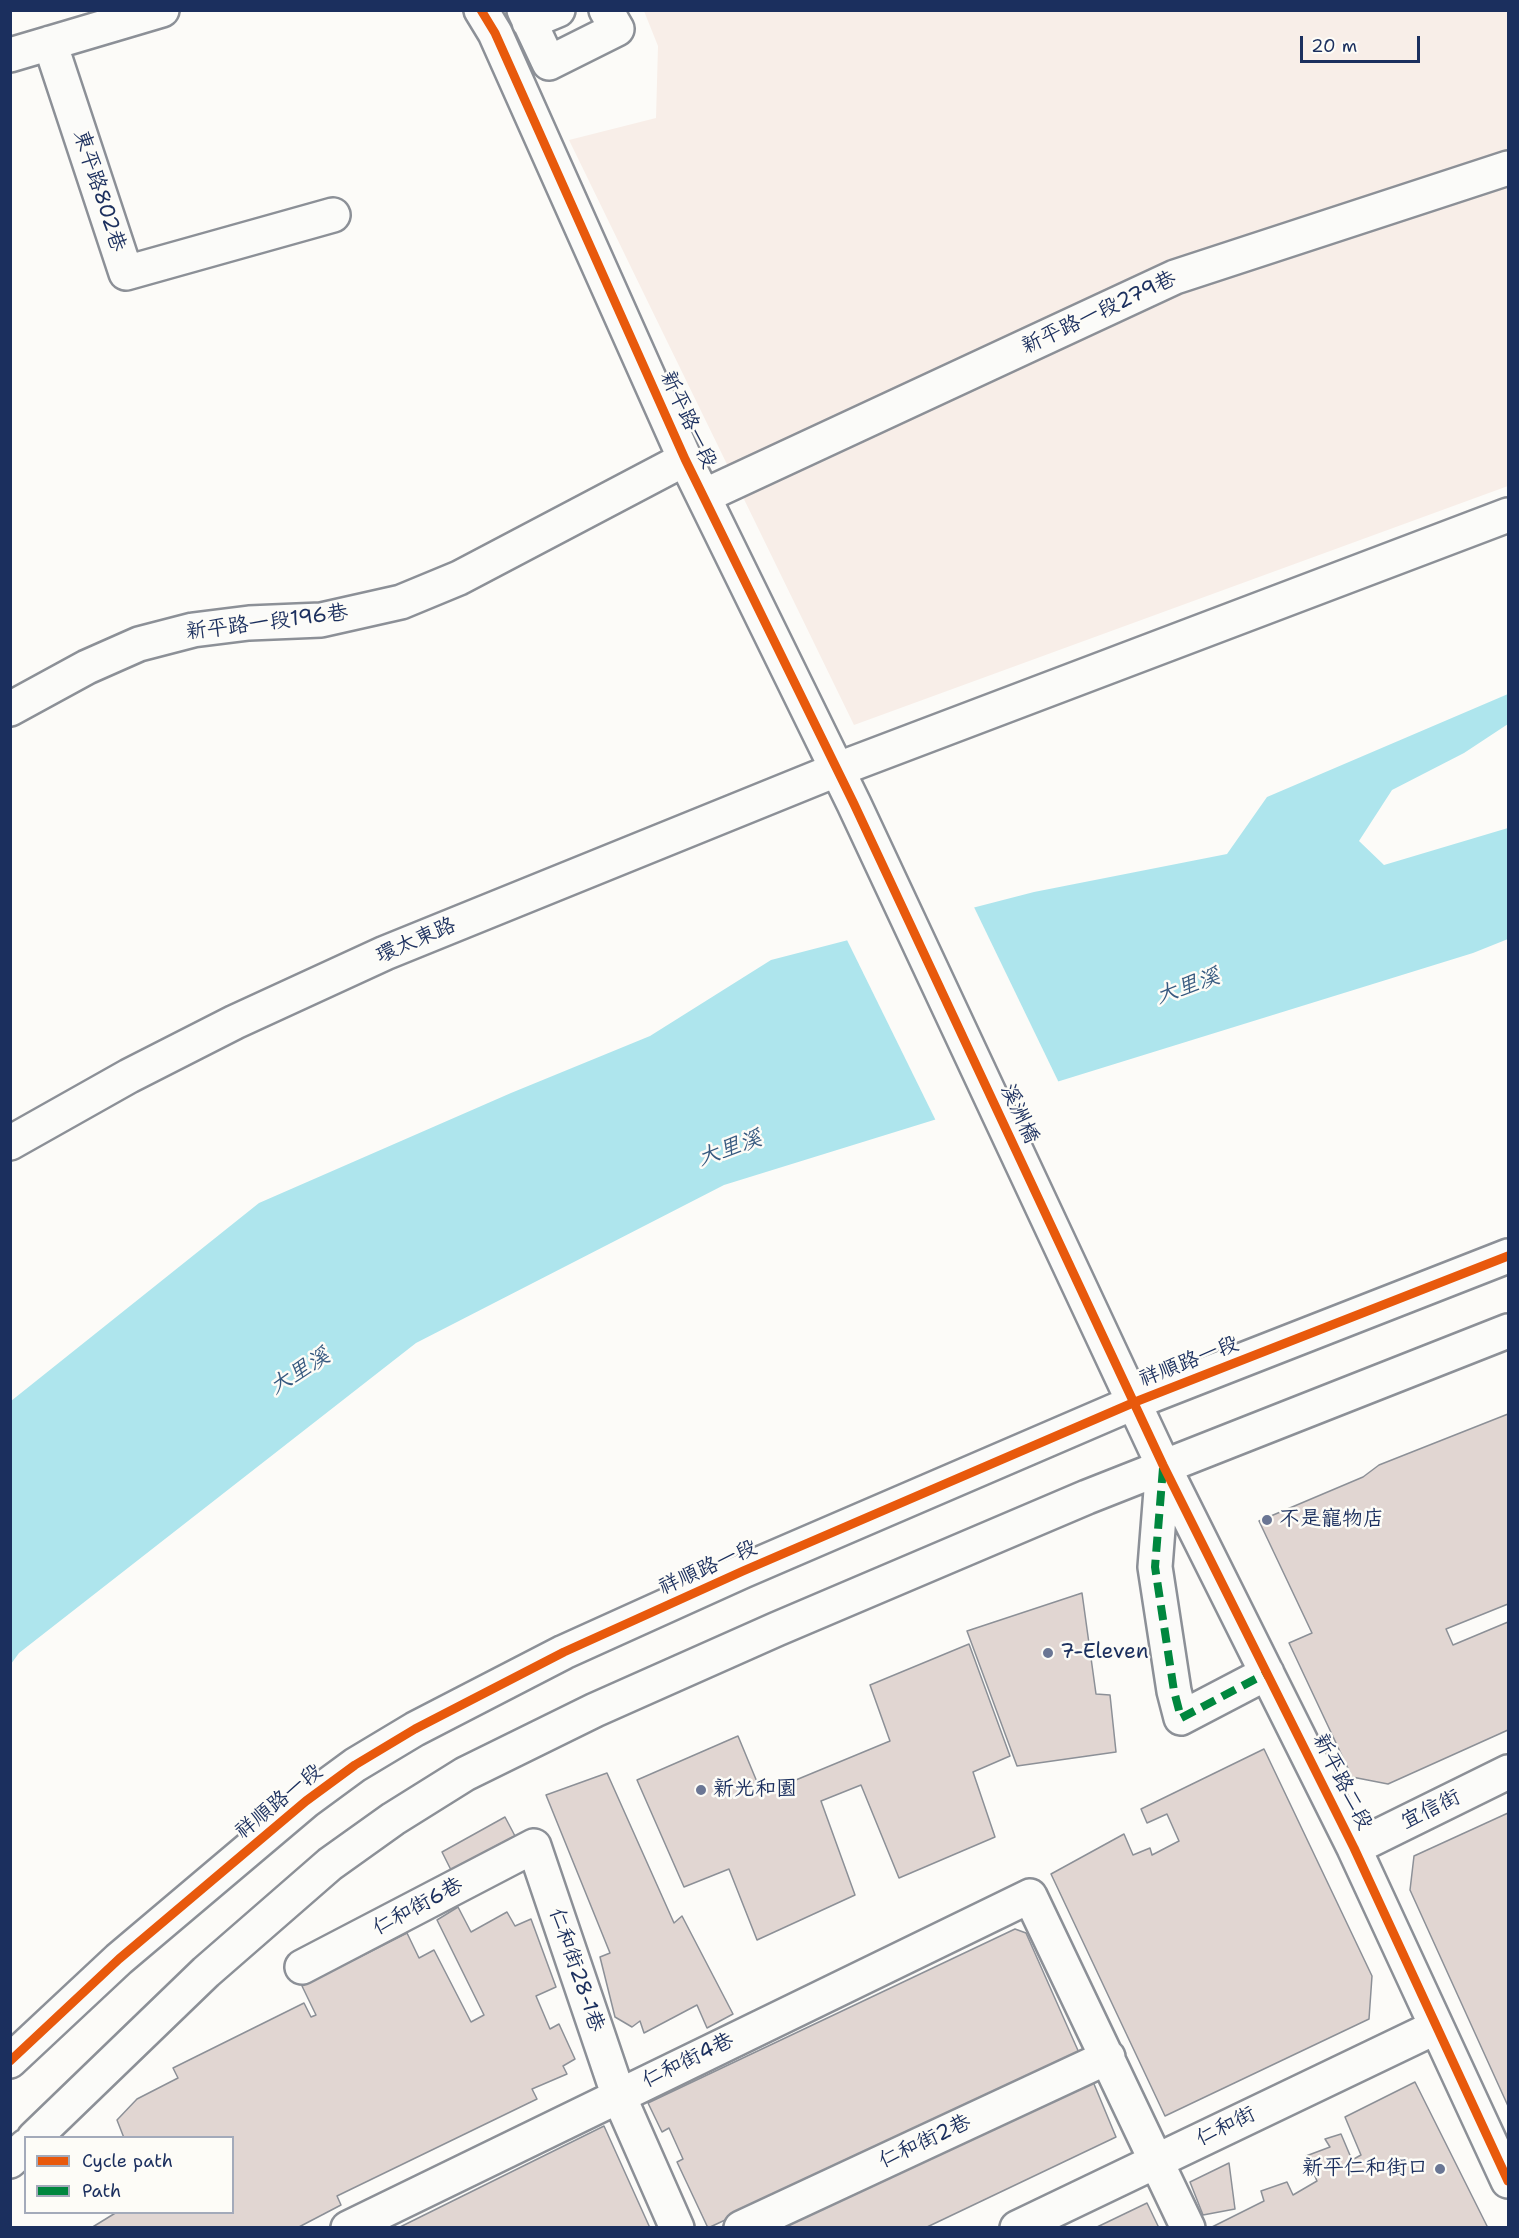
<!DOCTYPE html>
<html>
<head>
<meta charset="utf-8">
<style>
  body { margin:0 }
  #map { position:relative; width:1519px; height:2238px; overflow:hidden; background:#fcfbf8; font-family:"Shantell Sans",sans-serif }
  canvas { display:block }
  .frame { position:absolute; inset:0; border:12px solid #1b2f5e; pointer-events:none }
  .legend { position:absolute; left:24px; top:2136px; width:210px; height:78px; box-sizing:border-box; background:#fdfcf7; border:2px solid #a3aaba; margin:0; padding:8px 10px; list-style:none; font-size:18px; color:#1b2f5e }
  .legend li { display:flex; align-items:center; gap:12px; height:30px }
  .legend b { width:30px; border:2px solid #a3aaba }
  .scale { position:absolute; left:1300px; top:36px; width:120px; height:27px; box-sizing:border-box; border:3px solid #1b2f5e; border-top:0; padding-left:8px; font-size:18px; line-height:21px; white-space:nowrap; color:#1b2f5e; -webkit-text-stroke:4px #fdfcf7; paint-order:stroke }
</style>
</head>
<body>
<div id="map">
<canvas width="1519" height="2238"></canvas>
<div class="frame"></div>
<ul class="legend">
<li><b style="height:8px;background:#e8590c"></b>Cycle path</li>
<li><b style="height:8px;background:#00873e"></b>Path</li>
</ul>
<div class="scale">20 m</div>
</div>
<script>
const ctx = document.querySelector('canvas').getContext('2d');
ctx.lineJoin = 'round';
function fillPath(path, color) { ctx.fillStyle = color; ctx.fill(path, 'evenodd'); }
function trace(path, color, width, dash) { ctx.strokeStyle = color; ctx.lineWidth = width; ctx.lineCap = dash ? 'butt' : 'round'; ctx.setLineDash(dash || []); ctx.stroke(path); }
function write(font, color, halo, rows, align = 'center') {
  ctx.font = font + ' "Shantell Sans","LXGW WenKai TC",sans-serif'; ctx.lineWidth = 5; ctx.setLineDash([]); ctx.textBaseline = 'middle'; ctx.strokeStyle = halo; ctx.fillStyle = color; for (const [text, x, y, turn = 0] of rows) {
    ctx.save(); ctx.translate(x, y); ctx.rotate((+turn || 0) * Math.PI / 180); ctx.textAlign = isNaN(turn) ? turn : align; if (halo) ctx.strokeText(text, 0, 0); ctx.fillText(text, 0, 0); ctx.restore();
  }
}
fillPath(new Path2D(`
  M644,11H1508V486L854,725L569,140L656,118L658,46Z`), '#f8eee8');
fillPath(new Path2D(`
  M1508,694V724L1464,753L1392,790L1359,841L1384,865L1508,828V939L1473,953L724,1185L416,1343L19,1653L11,1664V1401L259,1203L511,1093L650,1036L771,960L1034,892L1227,854L1267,797Z`), '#aee5ed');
fillPath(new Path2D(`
  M973,905L1060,1085L937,1123L846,938Z`), '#fcfbf8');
const building = new Path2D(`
  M1508,1414V1604L1446,1629L1453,1645L1508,1622V1730L1388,1784L1352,1777L1289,1643L1312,1633L1259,1521L1363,1477L1379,1465Z
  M1082,1593L1096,1694L1110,1695L1116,1752L1017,1766L967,1631Z
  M969,1644L1010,1756L973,1772L995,1837L899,1878L861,1785L821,1801L855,1895L757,1940L729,1869L684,1887L637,1780L738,1736L762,1794L890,1741L870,1685Z
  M1264,1749L1372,1976L1369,2019L1165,2116L1051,1874L1124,1834L1133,1855L1150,1848L1152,1855L1179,1841L1167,1814L1147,1823L1141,1809Z
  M607,1773L674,1923L682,1916L733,2014L707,2028L697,2005L644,2033L640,2021L632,2027L615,2017L600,1957L610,1953L546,1795Z
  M1508,1813V2106L1410,1890L1414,1856Z
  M505,1817L515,1836L451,1870L442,1852Z
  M458,1907L471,1932L507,1912L515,1926L531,1919L556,1987L536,1996L550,2029L559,2024L575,2059L563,2066L567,2074L532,2089L537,2099L337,2196L341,2205L297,2228H91L117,2212H232V2138H124L117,2120L137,2099L178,2078L173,2068L304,2003L311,2017L316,2015L302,1986L407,1933L419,1958L434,1950L471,2022L484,2015L437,1920Z
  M1015,1929L1026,1933L1080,2055L708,2228L677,2162L683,2159L669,2128L662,2132L648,2103Z
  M1089,2072L1116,2137L925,2228H756Z
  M1415,2082L1488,2228H1210L1264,2201L1261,2191L1287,2182L1293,2195L1317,2181L1306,2156L1330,2147L1325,2139L1341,2134L1352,2160L1361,2155L1345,2117Z
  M604,2126L650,2228H398Z
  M1229,2163L1235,2209L1203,2215L1190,2182Z
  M1147,2203L1159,2228H1095Z`);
fillPath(building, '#e1d6d2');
trace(building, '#8c9097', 1.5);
const minor = new Path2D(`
  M481,10L495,33L685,459L854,804L1163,1465L1354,1848L1508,2181
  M524,10L549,63L617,29L606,10
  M529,22L558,10
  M50,43L126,273L333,215
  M10,55L162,10
  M704,496L1175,277L1508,168
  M10,709L87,667L139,644L193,630L249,623L321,620L401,602L459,578L685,459
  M10,1143L129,1076L235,1022L385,953L836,770L1508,515
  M1163,1465L1155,1567L1174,1691L1181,1718L1267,1673
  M1354,1848L1508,1772
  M302,1967L534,1846L618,2094L677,2228
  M10,2061L119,1959L306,1801L355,1765L415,1729L564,1652L743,1571L1135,1402L1508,1256
  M34,2138L206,1972L330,1864L393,1819L465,1774L595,1710L777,1629L1087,1497L1508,1331
  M10,2161L26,2146
  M348,2228L1030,1896L1188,2228
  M741,2228L1108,2057
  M1017,2228L1436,2027`);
trace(minor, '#8c9097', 38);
trace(minor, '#fbfbf9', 33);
trace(new Path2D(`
  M1163,1468L1155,1567L1174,1691L1181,1718L1267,1673`), '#00873e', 8, [15, 8]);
trace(new Path2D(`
  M481,10L495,33L685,459L854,804L1163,1465L1354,1848L1508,2181
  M10,2061L119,1959L306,1801L355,1765L415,1729L564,1652L743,1571L1135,1402L1508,1256`), '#e8590c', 9);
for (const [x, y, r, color] of [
  [1267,1520,6,"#6a7694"],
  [1048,1653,6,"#6a7694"],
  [701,1790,6,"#6a7694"],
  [1440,2169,6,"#6a7694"]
]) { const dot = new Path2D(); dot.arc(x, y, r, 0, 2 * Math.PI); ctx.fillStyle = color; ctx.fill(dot); trace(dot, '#fdfcf7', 2); }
write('21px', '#1b2f5e', '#fdfcf7', [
  ["東平路802巷",99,191,72],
  ["新平路一段279巷",1099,313,-25],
  ["新平路一段",688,420,65],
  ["新平路一段196巷",267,623,-7],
  ["環太東路",416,941,-23],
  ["溪洲橋",1019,1114,65],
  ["祥順路一段",1189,1362,-21],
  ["祥順路一段",708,1568,-24],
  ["新平路二段",1342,1782,63],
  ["祥順路一段",279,1802,-39],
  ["宜信街",1431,1810,-26],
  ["仁和街6巷",418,1907,-28],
  ["仁和街28-1巷",576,1970,71],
  ["仁和街4巷",688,2061,-26],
  ["仁和街",1226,2127,-26],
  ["仁和街2巷",925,2142,-25]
]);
write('21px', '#1b2f5e', '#fdfcf7', [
  ["不是寵物店",1279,1520],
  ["7-Eleven",1060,1653],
  ["新光和園",713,1790],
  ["新平仁和街口",1428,2169,"right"]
], 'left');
write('italic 22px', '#375a80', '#fdfcf7', [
  ["大里溪",1188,987,-19],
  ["大里溪",730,1149,-19],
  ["大里溪",300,1372,-32]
]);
</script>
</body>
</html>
